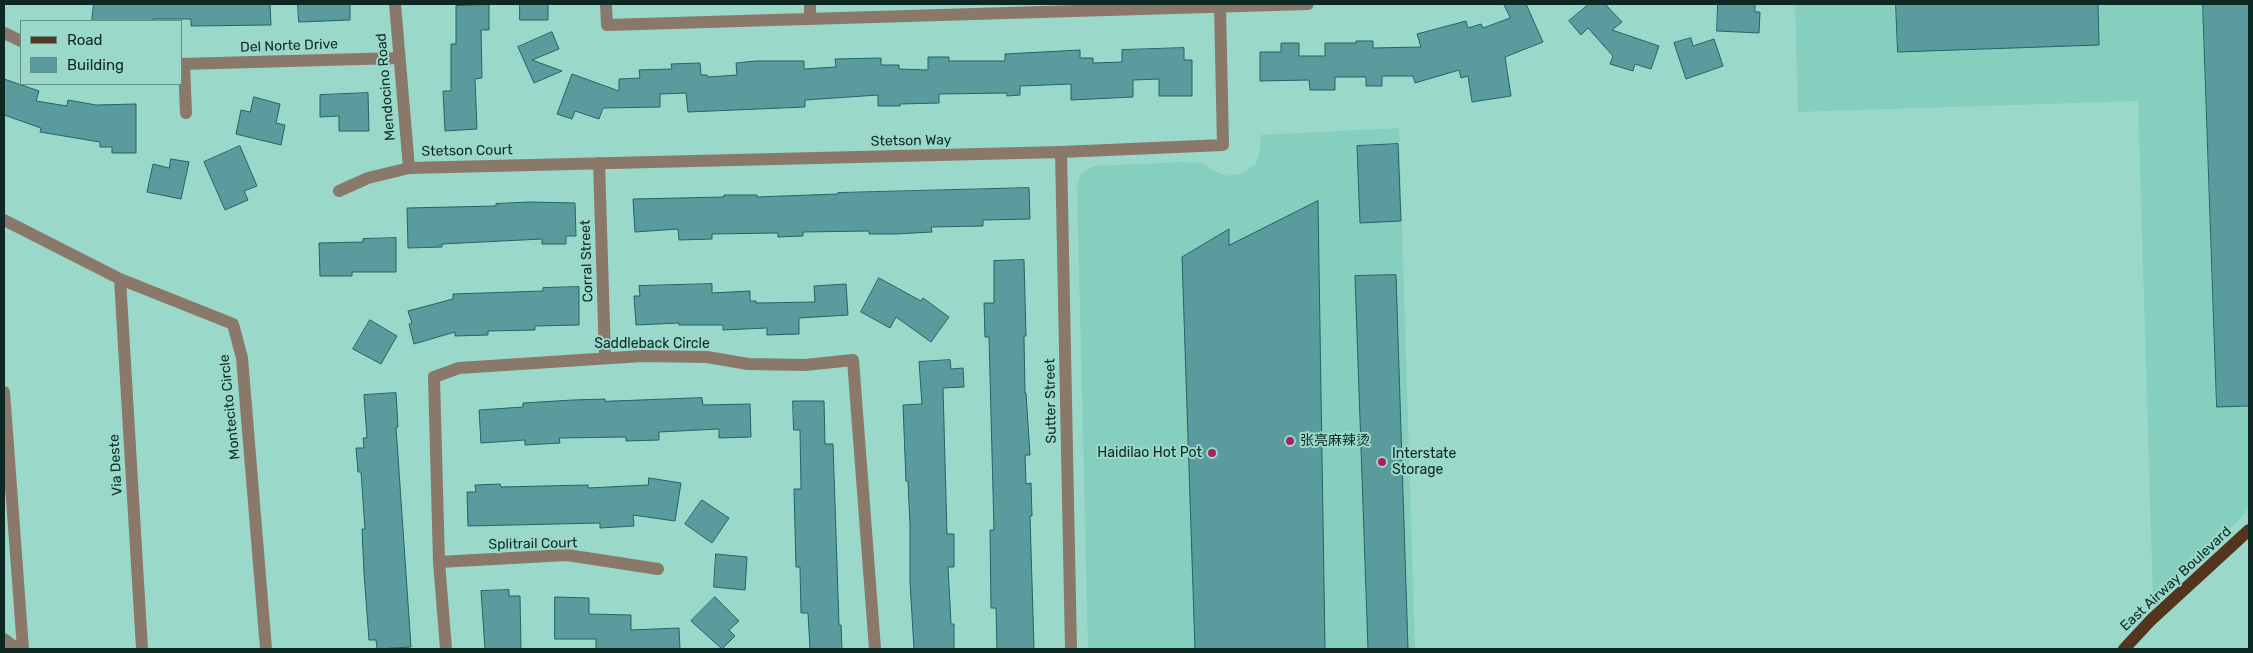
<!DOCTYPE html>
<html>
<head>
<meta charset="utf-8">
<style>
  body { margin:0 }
  #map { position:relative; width:2253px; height:653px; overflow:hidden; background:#9ad9ca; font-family:Rubik,sans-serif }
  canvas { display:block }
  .frame { position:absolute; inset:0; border:5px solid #0e2823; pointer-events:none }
  .legend { position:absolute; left:20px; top:20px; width:162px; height:65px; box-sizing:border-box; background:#9ad9ca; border:1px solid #629287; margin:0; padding:6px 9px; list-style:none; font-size:15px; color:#0e2823 }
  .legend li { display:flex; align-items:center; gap:10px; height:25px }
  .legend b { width:25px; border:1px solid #629287 }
</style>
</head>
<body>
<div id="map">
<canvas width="2253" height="653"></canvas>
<div class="frame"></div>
<ul class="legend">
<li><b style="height:6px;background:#53351d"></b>Road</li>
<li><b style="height:14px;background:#5a9b9d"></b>Building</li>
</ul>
</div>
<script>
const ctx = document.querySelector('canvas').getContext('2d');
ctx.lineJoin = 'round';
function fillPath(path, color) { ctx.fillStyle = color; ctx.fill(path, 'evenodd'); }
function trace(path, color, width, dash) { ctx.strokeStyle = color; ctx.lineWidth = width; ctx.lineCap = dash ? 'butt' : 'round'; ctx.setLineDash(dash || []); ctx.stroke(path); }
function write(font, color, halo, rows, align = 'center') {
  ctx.font = font + ' Rubik,"Noto Sans SC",sans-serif'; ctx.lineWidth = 4; ctx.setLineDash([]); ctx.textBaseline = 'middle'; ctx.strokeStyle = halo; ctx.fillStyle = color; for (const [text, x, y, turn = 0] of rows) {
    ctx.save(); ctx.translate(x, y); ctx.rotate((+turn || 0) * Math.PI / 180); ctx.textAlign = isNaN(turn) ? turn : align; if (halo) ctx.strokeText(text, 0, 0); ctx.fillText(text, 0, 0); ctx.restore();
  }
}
fillPath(new Path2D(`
  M1795,4H2249V508L2236,523L2153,600L2138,101L1798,112Z
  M1399,128L1415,649H1088L1077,185L1081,173L1093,166L1183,162L1203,163L1216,172L1228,176L1243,173L1256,164L1260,150L1261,135Z`), '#86cfbe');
const building = new Path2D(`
  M94,4H270L271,25L191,26V19H153L154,21H92Z
  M298,4H350V20L299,22Z
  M520,4H548V20H520Z
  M1504,4H1526L1543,42L1505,57L1511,96L1472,102L1468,76L1461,78L1459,70L1415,83L1413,76H1382V86H1366V77H1335V90H1310L1309,80L1260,81V52H1281V43H1299V56H1325V43H1356V41H1373V48L1421,47L1417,34L1466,21L1468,28L1481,24L1483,28L1510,18Z
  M1589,4H1605L1622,22L1612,30L1659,46L1651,69L1635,64L1633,71L1610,64L1613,56L1588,28L1581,35L1569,21Z
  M1718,4H1755V12H1760L1759,33L1717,31Z
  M1896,4H2098L2099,45L1898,52Z
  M2203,4H2249V406L2217,407Z
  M489,5V30H481L482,78L475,79L477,129L445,131L443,91H451V44H456V6Z
  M552,32L559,49L532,60L562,71L534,83L518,47Z
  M1691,38L1693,46L1714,39L1723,66L1686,79L1674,43Z
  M1184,48V60H1192V96H1159V79L1133,80V97L1071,100V84L1020,86V95L1007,96V93L939,94V103L900,104V106H878V95L805,100V107L688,112L686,93L660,94V107L603,108L599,119L575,111L572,119L557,114L572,74L619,91V79L640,78L639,70L672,69L671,64L700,63L701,75H707L708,77L737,75L736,63L756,61H804V69L836,67L835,59L881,58V65H899V69L928,70V57H949V61H1005V54L1080,50V58H1093V63L1122,62V50Z
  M4,79L39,91L36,101L67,106L68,100L96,105L136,104V153H112V147H100V142L40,132L41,128L4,115Z
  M368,93L369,131H339V116L320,117V95Z
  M254,97L280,104L276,123L285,125L281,145L236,134L241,110L250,112Z
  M1398,144L1401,221L1360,223L1357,146Z
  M240,146L257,186L244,191L248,200L225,210L204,162Z
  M171,159L189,162L181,199L147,192L153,164L169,168Z
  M1029,188L1030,219L983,220V226L931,227L932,232L895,234H869V231L803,232V236L778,237V233L712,234V239L679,240L678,229L635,232L633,199L724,197V195H757V197L838,194V193Z
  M1318,201L1325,649H1195L1182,257L1229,229V245Z
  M530,202L575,203L576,236H566V244H542V239L442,244V247L408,248L407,208L496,206V204Z
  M396,238V272H352V276H320L319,243L363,242V239Z
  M1024,260L1026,336H1024L1025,393H1026L1030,455H1025L1026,484L1031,483L1032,516H1030L1034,649H997L996,608H991L990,530H994L989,337H985L984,303H994V261Z
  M1396,275L1408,649H1368L1355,276Z
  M879,278L921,301L923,298L949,317L931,342L896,317L890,328L861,312Z
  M712,284V293L750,291V301H756V303L815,302L814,286L846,284L848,315L799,318V334L767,335V328L723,330V325H679V323L636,325L634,296H640L639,286Z
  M579,287V325L535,326V330L488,331V335L455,336V332L414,344L409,324L412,323L408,311L453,299V294L543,291V288Z
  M370,320L397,336L381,364L353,349Z
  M950,360L951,369L963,368L964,387L943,388L947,534H954V567H948L951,624H954V649H914L910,582V525L908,481H906L903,405L922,404L919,362Z
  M396,393L398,427H396L411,647L377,649L376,640H369L364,573L362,529H365L361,472H358L356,448H364L363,438H367L364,395Z
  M702,398L703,405L750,404L751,437L719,438V429L659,432V440L626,441V437L559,438L560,443L525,445V440L481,443L479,410L523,407V403L573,400L605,399V401Z
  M793,401H824L825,444H833L839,625H841L842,649H810L808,613H801L800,567H796L794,489H801L800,430H794Z
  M649,478L681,483L675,521L633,515L634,526L600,528V523L468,526L467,492H476L475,485L500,484L501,487L588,485V488L648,485Z
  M702,500L729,518L712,543L685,524Z
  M716,554L747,557L745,590L714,587Z
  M509,590V596H520L521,649H485L481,591Z
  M555,597L589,598V614L631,615V630L679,628L680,649H596V639H555Z
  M715,597L739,621L729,630L735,636L722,649L691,621Z`);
fillPath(building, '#5a9b9d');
trace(building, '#206567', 1);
trace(new Path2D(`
  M395,4L409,168
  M606,4L607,25L1308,4
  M810,4V19
  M4,33L21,41
  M181,64L398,58
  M184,64L186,113
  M1061,152L1071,649
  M599,163L605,357
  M339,191L368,178L409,168L1061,152L1223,145L1220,7
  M4,220L120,279L233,324L242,358L266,649
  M120,279L142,649
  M4,392L23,649
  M439,562L567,555L658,569
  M4,639L17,649
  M446,649L439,562L434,377L459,368L642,356L707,357L748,364L805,365L853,360L875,649`), '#8a786a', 12);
trace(new Path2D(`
  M2124,649L2151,620L2249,530`), '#53351d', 12);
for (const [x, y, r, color] of [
  [1290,441,5,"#ab2062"],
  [1212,453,5,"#ab2062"],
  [1382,462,5,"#ab2062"]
]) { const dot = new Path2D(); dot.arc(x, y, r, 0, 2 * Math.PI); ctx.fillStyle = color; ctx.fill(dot); trace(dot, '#9ad9ca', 2); }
write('14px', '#0e2823', '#9ad9ca', [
  ["Del Norte Drive",289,46,-2],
  ["Mendocino Road",386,87,-95],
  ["Stetson Way",911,141,-1],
  ["Stetson Court",467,151,-1],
  ["Corral Street",587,261,-92],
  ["Saddleback Circle",652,344],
  ["Sutter Street",1051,401,-91],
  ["Montecito Circle",230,407,-96],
  ["Via Deste",116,465,-93],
  ["Splitrail Court",533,544,-1],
  ["East Airway Boulevard",2176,579,-43]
]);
write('14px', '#0e2823', '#9ad9ca', [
  ["张亮麻辣烫",1300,441],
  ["Haidilao Hot Pot",1202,453,"right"],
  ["Interstate",1392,454],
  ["Storage",1392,470]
], 'left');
</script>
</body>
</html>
